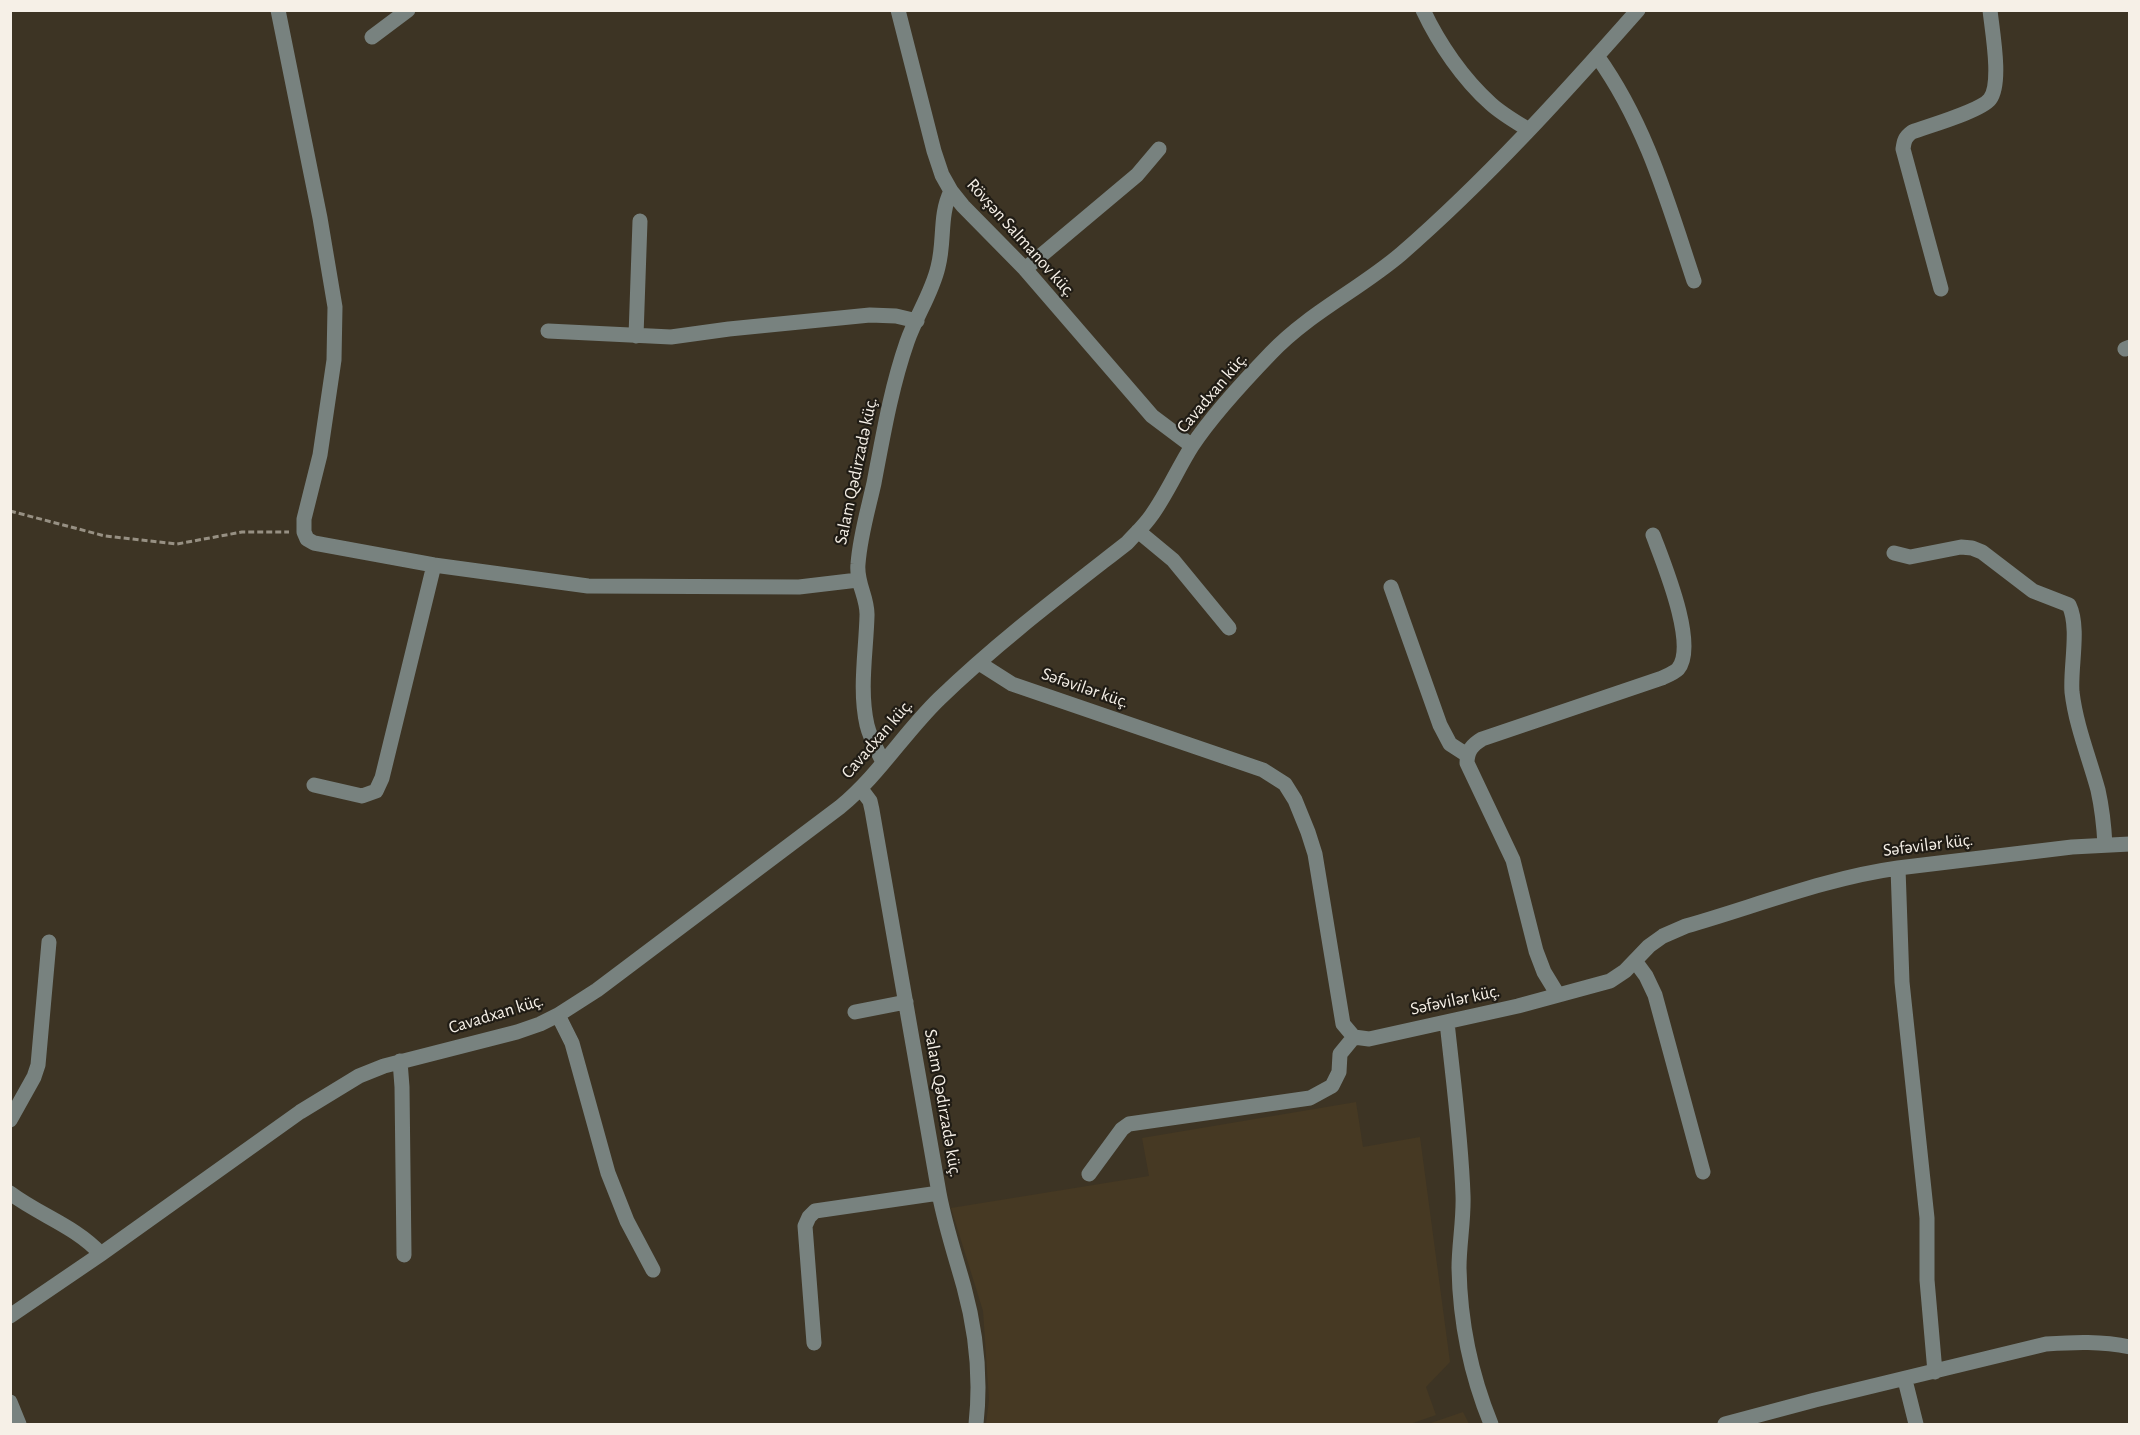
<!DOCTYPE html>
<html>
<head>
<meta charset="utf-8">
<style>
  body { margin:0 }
  #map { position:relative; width:2140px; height:1435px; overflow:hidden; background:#3d3424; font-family:"Alegreya Sans",sans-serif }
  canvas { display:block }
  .frame { position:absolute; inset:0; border:12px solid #f6f0e7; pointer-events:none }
</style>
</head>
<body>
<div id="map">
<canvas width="2140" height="1435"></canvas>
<div class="frame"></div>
</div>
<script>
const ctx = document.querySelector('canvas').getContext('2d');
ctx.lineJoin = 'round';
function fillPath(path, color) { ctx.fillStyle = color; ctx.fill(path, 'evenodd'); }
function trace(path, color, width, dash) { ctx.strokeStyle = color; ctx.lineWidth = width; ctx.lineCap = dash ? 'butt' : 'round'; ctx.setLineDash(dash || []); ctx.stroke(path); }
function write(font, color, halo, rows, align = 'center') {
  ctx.font = font + ' "Alegreya Sans",sans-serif'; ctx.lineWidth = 4.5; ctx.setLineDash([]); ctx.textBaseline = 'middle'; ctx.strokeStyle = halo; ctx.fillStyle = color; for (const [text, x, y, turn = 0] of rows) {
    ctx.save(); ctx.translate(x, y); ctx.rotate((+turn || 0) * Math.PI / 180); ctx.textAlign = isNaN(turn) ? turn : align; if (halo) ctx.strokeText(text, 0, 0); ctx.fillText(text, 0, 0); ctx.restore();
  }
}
fillPath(new Path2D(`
  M1356,1102L1363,1147L1420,1137L1450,1362L1426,1387L1436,1415L1410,1424H986L989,1400L983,1311L951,1208L1149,1176L1142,1138Z
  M1463,1412L1469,1424H1428Z`), '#463923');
trace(new Path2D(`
  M10,511L105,536L177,544L242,532H289`), '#979083', 3, [6, 3]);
trace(new Path2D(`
  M278,10L320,218L335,307L334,360L320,455L304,519V532L307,539L314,543L434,565L588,586L799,587L858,580
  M898,10L934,151L942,175L951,191L963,206L1025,269L1152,416L1192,446
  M1423,10C1439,44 1463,79 1491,104C1502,114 1516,122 1529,130
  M372,37L408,10
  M1597,56C1646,124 1668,203 1694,281
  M1025,269L1137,175L1159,149
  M1941,289L1903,149C1904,141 1905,137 1912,132C1928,126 1981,111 1990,99C2002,83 1992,30 1990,10
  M548,331L671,337L729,329L870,315L896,316L917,321
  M636,336L640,221
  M2125,349L2130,347
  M1138,531L1173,560L1229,628
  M1894,553L1910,557L1961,547L1972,548L1982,552L2033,591L2069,605C2080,628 2070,667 2072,692C2076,726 2089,757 2098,790C2102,808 2104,826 2105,845
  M1391,587L1440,725L1450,744L1467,755
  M979,663L1012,684L1263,770L1285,784L1295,800L1308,832L1315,854L1343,1024L1354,1037L1369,1039L1518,1006L1610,981L1625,971L1649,946L1663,936L1686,926C1756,906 1826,878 1898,868L2072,847L2130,844
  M883,762C877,750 870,738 867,725C859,690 866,652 867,616C868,598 856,583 858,564C860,536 868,510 874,483C883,436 891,388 907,342C916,316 932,293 938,267C945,241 939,215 951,191
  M314,785L362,796L376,791L382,778L434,565
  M861,789L870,801L872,810L939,1193C945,1225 955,1255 964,1287C976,1331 981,1379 976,1424
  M1898,868L1902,982L1927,1218V1280L1935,1372
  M1635,961L1646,976L1655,995L1703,1172
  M1558,995L1544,972L1536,951L1513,860L1467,763C1467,751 1472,745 1482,739L1662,678C1666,676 1674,673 1678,669C1698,645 1663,562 1653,535
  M855,1012L906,1002
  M558,1015L572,1043L608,1173L627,1221L653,1270
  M1447,1022C1453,1079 1461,1137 1463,1195C1464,1219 1459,1244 1459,1268C1460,1322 1471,1375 1491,1424
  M400,1061L402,1087L404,1255
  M10,1120L34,1077L38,1065L49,942
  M1089,1174L1122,1129L1129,1124L1310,1098L1332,1086L1339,1072L1340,1054L1354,1037
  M10,1193C41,1216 75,1226 101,1254
  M10,1316L101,1254L300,1112L359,1076L384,1066L517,1032L540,1024L558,1015L597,990L840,807C878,776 904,733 939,699C998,642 1063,593 1127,543C1135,534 1144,526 1151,516C1167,494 1178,468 1192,446C1213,414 1245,380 1271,353C1309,313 1360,289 1401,254C1486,180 1563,95 1638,10
  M814,1343L805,1226L809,1217L815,1211L939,1193
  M1905,1380L1916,1424
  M10,1402L19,1424
  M1725,1424L1815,1400L2046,1344C2075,1342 2101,1341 2130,1347`), '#78827f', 15);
write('18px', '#f6f0e7', '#201c15', [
  ["Rövşən Salmanov küç.",1021,238,48],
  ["Cavadxan küç.",1212,393,-50],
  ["Salam Qədirzadə küç.",856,471,-78],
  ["Səfəvilər küç.",1085,688,19],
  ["Cavadxan küç.",877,739,-49],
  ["Səfəvilər küç.",1928,845,-7],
  ["Səfəvilər küç.",1455,1000,-12],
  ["Cavadxan küç.",496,1014,-17],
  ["Salam Qədirzadə küç.",943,1103,80]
]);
</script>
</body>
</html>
